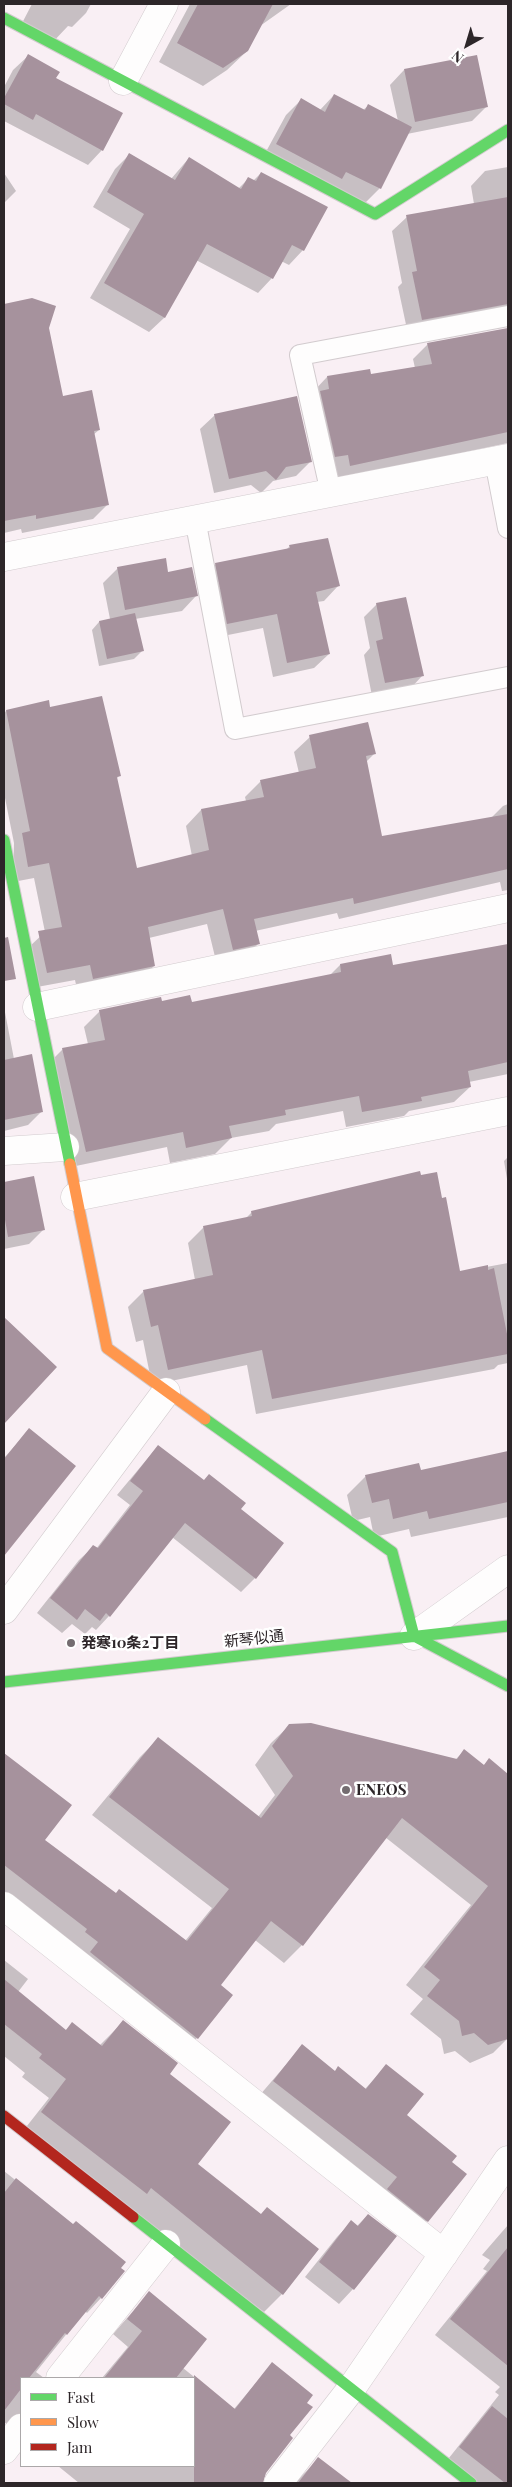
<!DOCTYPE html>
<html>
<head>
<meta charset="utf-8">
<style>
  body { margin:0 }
  #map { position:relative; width:512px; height:2487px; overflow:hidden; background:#f9eff4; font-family:"Playfair Display",serif }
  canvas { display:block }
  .frame { position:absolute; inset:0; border:5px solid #2d2629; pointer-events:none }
  .legend { position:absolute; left:20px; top:2377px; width:175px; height:90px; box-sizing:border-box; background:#fff; border:1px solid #aba8a9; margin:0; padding:6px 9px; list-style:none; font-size:15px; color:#2d2629 }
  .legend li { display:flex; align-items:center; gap:10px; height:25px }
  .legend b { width:25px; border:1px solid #aba8a9 }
  .north { position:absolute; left:442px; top:20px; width:50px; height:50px; -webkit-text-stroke:4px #fff; paint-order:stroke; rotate:219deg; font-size:14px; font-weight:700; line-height:20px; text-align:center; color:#2d2629 }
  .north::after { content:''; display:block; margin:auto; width:18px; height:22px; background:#2d2629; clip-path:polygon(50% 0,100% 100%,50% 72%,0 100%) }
</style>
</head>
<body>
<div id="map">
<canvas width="512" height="2487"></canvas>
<div class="frame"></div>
<ul class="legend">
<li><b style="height:6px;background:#63d668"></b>Fast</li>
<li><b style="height:6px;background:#ff974d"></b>Slow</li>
<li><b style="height:6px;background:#b3261e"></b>Jam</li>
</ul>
<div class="north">N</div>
</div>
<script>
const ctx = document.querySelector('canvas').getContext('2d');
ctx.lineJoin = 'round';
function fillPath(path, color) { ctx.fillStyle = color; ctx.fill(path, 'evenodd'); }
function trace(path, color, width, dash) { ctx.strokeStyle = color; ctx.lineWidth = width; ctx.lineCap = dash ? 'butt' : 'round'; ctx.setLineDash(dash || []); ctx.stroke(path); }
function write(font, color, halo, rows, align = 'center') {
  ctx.font = font + ' "Playfair Display","Noto Sans JP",serif'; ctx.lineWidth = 5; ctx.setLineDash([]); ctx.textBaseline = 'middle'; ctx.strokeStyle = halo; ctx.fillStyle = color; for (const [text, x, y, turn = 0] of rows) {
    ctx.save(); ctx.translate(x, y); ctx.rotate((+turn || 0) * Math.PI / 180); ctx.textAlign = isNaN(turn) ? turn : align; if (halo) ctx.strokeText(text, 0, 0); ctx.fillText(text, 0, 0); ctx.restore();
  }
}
fillPath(new Path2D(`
  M32,4H91L86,13L72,27L68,26L51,44L20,27Z
  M190,4H291L260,26L247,51L227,70L203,86L159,62Z
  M28,56L55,78L102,150L88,165L4,121V87L13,70Z
  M404,70L486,107L472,121L407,134L380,188L365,203L262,159L286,115L301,100L320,110L334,95L363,110L368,106L398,121L390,85Z
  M130,154L171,179L189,158L238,189L248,179L253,181L261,173L303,250L289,265L281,261L272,278L258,293L196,260L164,318L149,332L90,298L130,229L93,207L115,169Z
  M508,167V316L408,334L398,287L402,283L392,231L407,217L474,204L471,186L485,171Z
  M4,173L16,191L4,203Z
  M32,299L48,328L62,397L99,430L93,435L108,504L93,519L22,533L21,529L4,533V305Z
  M428,344L474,382L508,375V443L336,480L313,392L327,377L370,376L415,368L413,359Z
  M215,415L310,462L296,476L273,481L261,493L251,485L214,493L200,429Z
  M290,546L338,586L324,601L317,602L329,654L314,668L273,677L263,628L213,638L201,579L216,564L286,550Z
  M118,568L167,574L196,596L182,611L135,619L142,651L134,659L99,666L92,630L99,622L110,619L103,583Z
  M377,604L422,676L410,689L372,696L364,655L370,648L364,617Z
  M49,708L120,775L116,779L136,869L192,856L186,826L201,810L246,801L245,797L261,781L299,773L294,752L310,737L374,754L366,762L381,838L491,818L503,806L508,804V890L502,891L500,882L339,919L337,913L255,931L258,944L243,960L217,965L207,924L149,938L154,966L138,982L78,994L75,980L37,987L29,947L45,932L34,878L13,882L14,843L4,793V714L6,711Z
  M508,945V1074L469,1082L470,1087L454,1102L409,1111L404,1116L346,1127L343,1111L276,1124L269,1131L231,1138L215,1154L170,1163L167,1147L71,1167L47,1065L63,1049L88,1044L84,1027L100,1011L161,1002L191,1003L330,975L340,965L392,966Z
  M4,1007L14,1059L42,1111L28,1125L4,1131Z
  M508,1157V1185L504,1161Z
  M33,1178L44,1229L29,1244L4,1249V1183Z
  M252,1212L459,1272L508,1263V1363L498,1365L494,1369L256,1414L247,1365L152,1385L143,1340L136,1342L128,1307L144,1291L195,1280L188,1243L204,1227L245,1219Z
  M4,1319L55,1367L4,1421Z
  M20,1440L5,1550L4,1458Z
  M158,1446L240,1509L255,1578L241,1592L172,1537L109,1616L96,1630L92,1627L85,1634L72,1624L62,1633L37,1613L79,1560L93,1547L96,1549L130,1505L117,1495Z
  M508,1453V1520V1517L411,1537L409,1529L374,1537L370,1517L353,1521L347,1495L366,1476L420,1471Z
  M290,1725L455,1760L464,1751L483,1766L489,1760L508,1776V2038L493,2053L470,2063L455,2051L444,2054L441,2039L410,2014L423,1999L406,1985L471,1905L385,1837L302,1945L284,1963L255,1940L219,1985L232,1995L197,2038L178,2056L4,1897V1771L13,1762L43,1840L115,1895L185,1941L212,1908L92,1815L140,1757L158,1739L258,1817L275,1795L255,1765L271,1743Z
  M4,1960L28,1979L18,1992L65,2031L72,2024L100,2045L123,2022L168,2074L197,2164L260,2215L318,2250L282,2294L264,2312L23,2131L49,2098L22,2077L25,2073L4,2056Z
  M302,2046L334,2072L365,2089L386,2066L405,2116L450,2162L427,2221L413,2235L259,2096Z
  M4,2171L73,2226L101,2298L87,2313L85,2311L36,2372L44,2378H21V2436L4,2422Z
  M368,2215L353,2289L339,2304L305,2277L337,2237L351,2222L357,2226Z
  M508,2225V2483H470L445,2463L499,2395L495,2392L500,2387L435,2335L487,2271L483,2269L490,2260L482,2255Z
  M149,2293L183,2368L234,2409L272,2364L289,2435L265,2473L262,2483H79L58,2466H194V2378H102L128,2347L113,2334Z
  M318,2459L350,2483H295Z`), '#0003');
fillPath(new Path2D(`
  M198,4H273L248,51L223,68L177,43Z
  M28,54L60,72L56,78L123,113L103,151L36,114L33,120L4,104V98Z
  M477,55L488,107L415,122L404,69Z
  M334,94L365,110L368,104L412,127L381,189L346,172L342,179L276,144L301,98L325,112Z
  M129,153L175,180L189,157L241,189L248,177L256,181L261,172L328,207L304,251L292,245L273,279L207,244L165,318L104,283L144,214L107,192Z
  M508,197V304L422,320L412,272L417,271L406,215Z
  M32,298L56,306L49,328L63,396L92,390L100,430L94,431L109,505L36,519V515L4,521V304Z
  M508,328V432L350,466L348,455L335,457L320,391L329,389L327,376L370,369L371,374L432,364L427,343Z
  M297,396L312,462L286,467L276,480L266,471L229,479L214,414Z
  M328,538L340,586L316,592L330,654L287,663L277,614L227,624L215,563L290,548L289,545Z
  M166,558L168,572L192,567L198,596L125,610L117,567Z
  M406,597L424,676L385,683L376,641L383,639L376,603Z
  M135,613L144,651L107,659L99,621Z
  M102,696L121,776L117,777L137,868L209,850L201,809L264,797L260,780L316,768L309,735L368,722L376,754L366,756L382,836L508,814V869L354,904L353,898L254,919L260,944L233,950L223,909L148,927L155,966L93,979L90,965L47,973L38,931L62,927L49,863L28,867L22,833L30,831L6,710L49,700L50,707Z
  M8,937L16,979L4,981V938Z
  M508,944V1062L468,1071L471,1087L421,1097L422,1101L362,1112L359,1096L285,1110L286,1115L229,1126L232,1138L186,1148L183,1132L86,1152L62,1048L105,1040L99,1010L161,997L162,1001L190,995L192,1002L341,972L340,964L391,954L393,965Z
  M32,1054L43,1112L4,1120V1060Z
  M420,1171L421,1175L437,1172L442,1198L446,1197L460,1271L488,1265V1270L494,1268L508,1339V1354L272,1399L262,1350L168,1370L158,1325L151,1327L143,1290L213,1275L203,1226L252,1216L251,1211Z
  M34,1176L45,1230L8,1237L4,1214V1182Z
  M4,1317L57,1367L4,1424Z
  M29,1428L76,1466L4,1556V1459Z
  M158,1445L204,1480L209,1474L246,1503L241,1509L284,1543L256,1579L185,1523L110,1617L106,1613L100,1621L85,1609L77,1620L50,1598L93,1545L98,1548L143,1491L130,1481Z
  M508,1451V1502L429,1519L427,1511L393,1519L389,1499L372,1503L365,1475L419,1463L421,1470Z
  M311,1723L457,1759L464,1749L484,1765L489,1758L508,1774V2039L488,2045L474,2033L462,2036L459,2021L427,1996L440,1980L424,1967L488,1886L402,1818L303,1946L271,1921L221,1985L233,1995L198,2039L90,1952L98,1942L85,1932L87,1929L4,1865V1753L72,1805L45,1840L116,1893L119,1889L187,1941L229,1889L109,1797L158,1737L261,1818L293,1776L272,1746L289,1724Z
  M4,1979L66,2030L72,2022L102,2046L123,2020L178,2063L170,2074L231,2122L198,2164L261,2214L267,2207L319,2249L283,2295L151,2188L147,2194L41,2112L66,2079L39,2058L42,2054L4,2024Z
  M302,2044L335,2071L338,2066L366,2089L386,2064L424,2094L407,2115L457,2156L452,2162L467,2174L428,2222L387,2189L397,2177L273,2081Z
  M16,2178L73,2224L76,2221L126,2262L121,2268L125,2271L102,2299L99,2296L67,2335L65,2333L29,2378H21V2389L4,2411V2193Z
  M368,2214L397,2236L354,2290L319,2262L351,2220L358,2226Z
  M508,2247V2366L450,2319Z
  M149,2291L207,2339L176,2378H104L142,2331L127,2319Z
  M272,2362L313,2395L307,2403L313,2407L290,2435L293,2438L266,2473L263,2483H194V2375L235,2409Z
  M492,2406L508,2419V2483H505L459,2447Z
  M318,2457L352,2483H298Z`), '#a6929d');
const lane = new Path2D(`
  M495,461L508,528
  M331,493L300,355L508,316
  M195,519L235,729L508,677`);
const street = new Path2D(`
  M123,81L164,4
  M4,557L508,458
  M37,1007L508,908
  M4,1151L65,1147
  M75,1197L508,1111
  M4,1610L166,1392
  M414,1636L508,1569
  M4,1906L444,2254
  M60,2378L166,2244
  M4,2450L21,2428
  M278,2483L351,2389L508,2160`);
const fast = new Path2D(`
  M4,18L375,214L508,130
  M4,840L70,1164
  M205,1419L392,1552L414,1636L508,1686
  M4,1682L508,1626
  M133,2217L471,2483`);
const slow = new Path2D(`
  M70,1164L107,1348L205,1419`);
const jam = new Path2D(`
  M4,2116L133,2217`);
trace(lane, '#d2cbce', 22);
trace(street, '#d2cbce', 29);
trace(fast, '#d2cbce', 13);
trace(slow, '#d2cbce', 13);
trace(jam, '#d2cbce', 13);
trace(lane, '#fefdfd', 20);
trace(street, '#fefdfd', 28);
trace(fast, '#63d668', 11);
trace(slow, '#ff974d', 11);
trace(jam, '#b3261e', 11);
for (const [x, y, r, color] of [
  [71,1643,5,"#746c70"],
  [346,1790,5,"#746c70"]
]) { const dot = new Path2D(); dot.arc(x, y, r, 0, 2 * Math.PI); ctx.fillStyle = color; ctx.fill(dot); trace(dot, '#fff', 2); }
write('15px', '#2d2629', '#fff', [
  ["新琴似通",254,1639,-6]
]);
write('bold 15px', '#2d2629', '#fff', [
  ["発寒10条2丁目",81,1643],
  ["ENEOS",356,1790]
], 'left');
</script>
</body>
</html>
